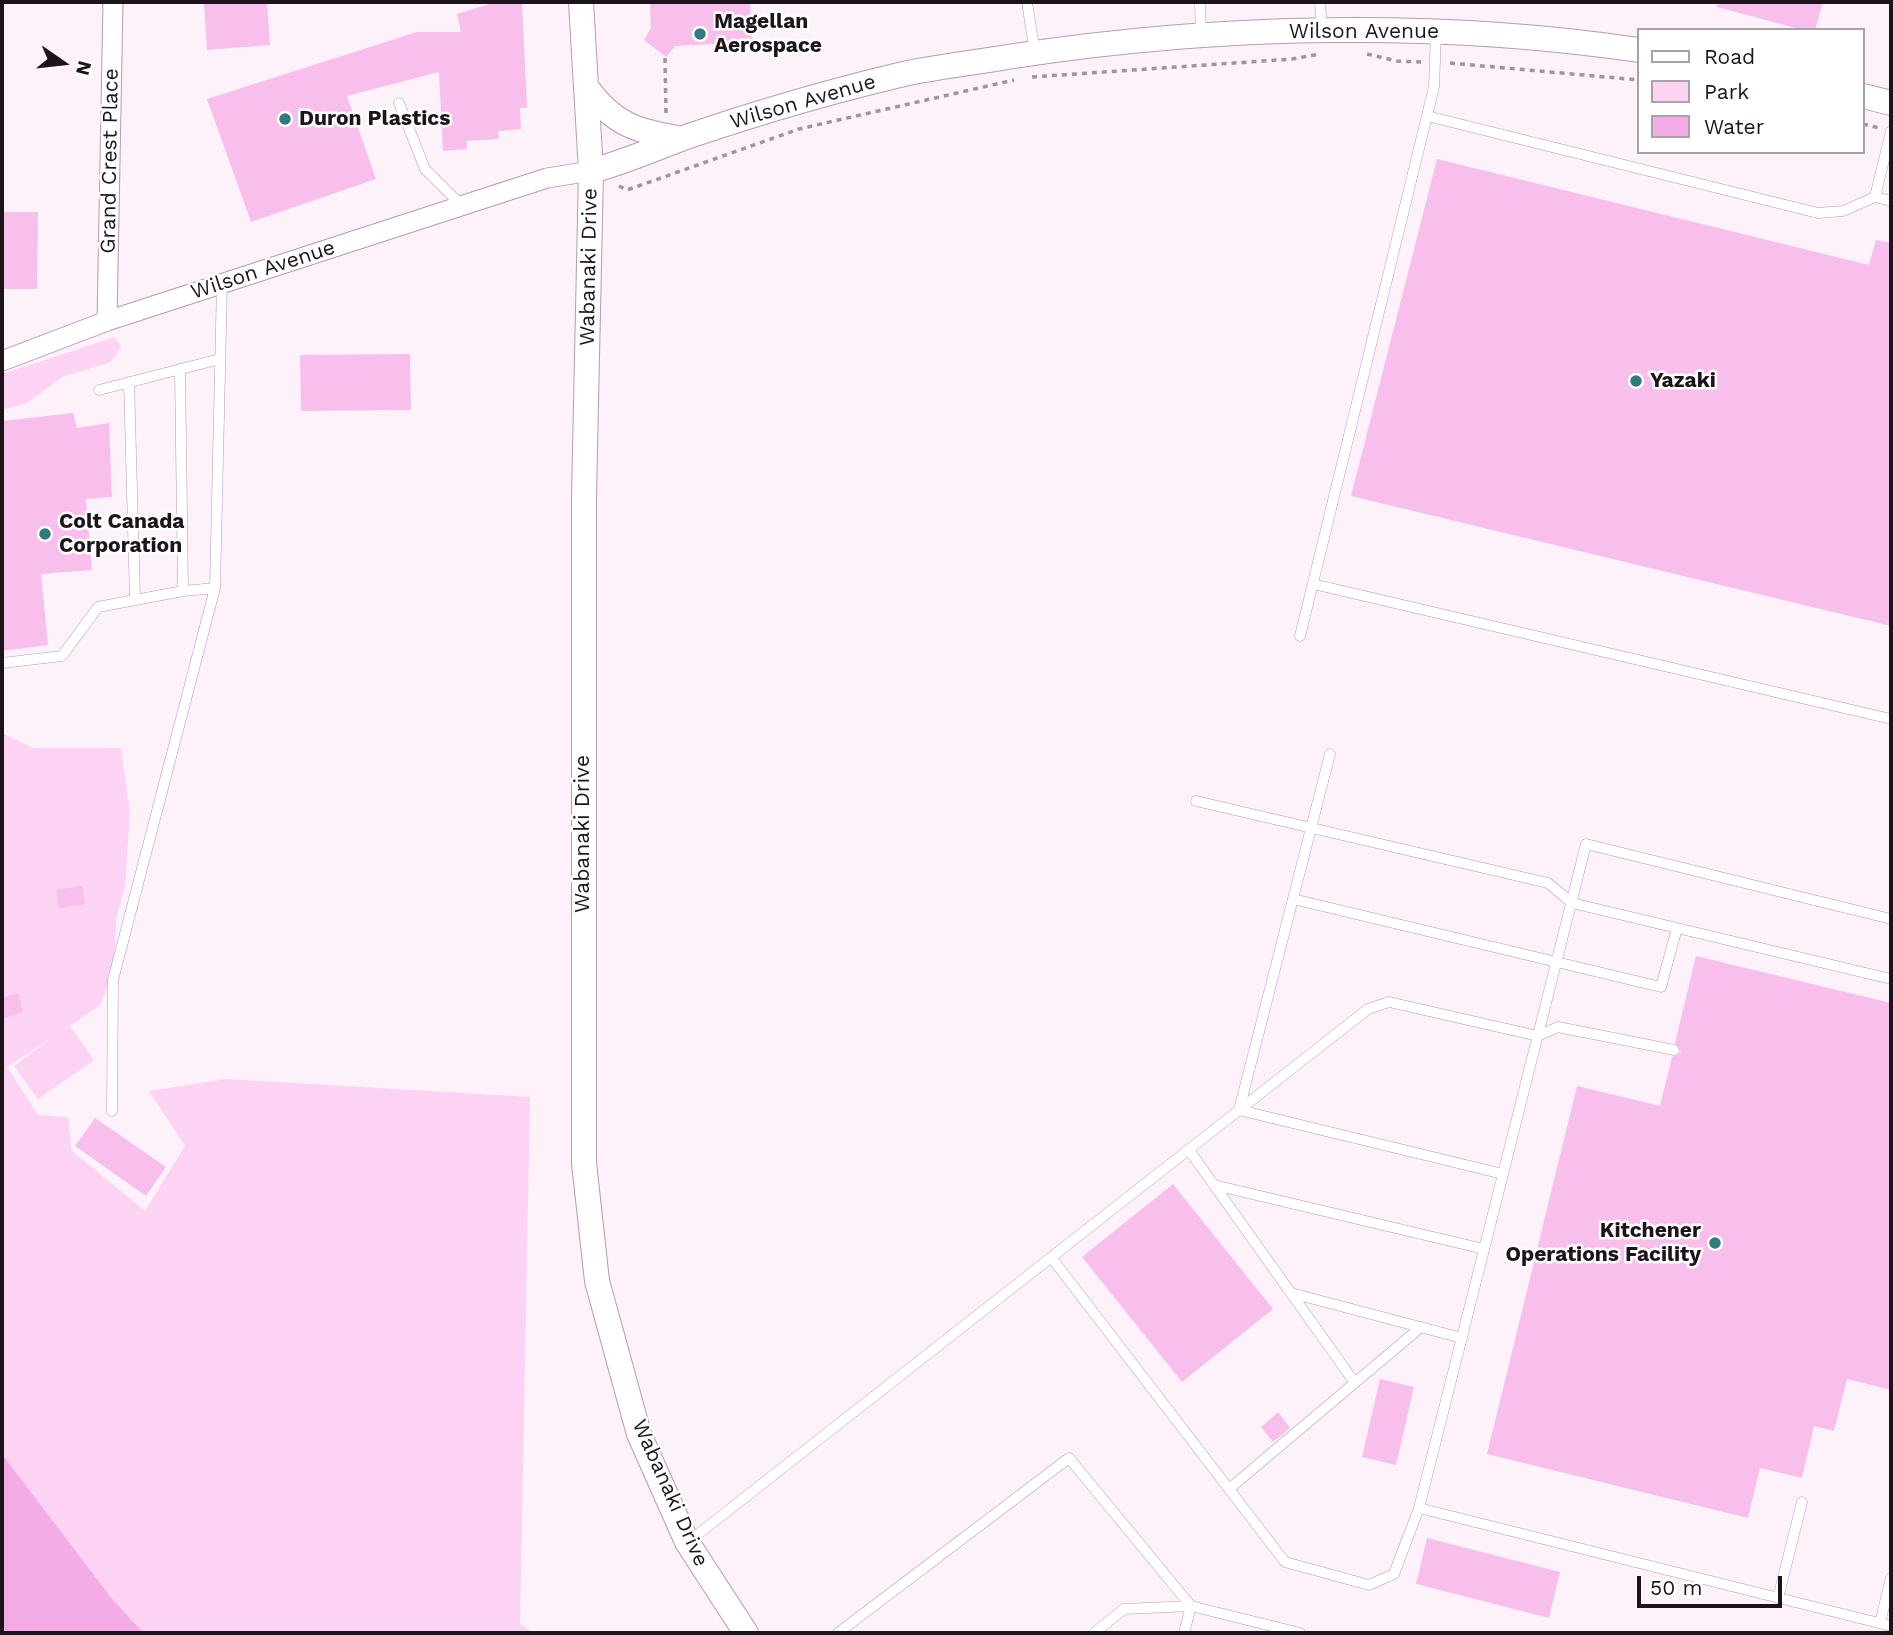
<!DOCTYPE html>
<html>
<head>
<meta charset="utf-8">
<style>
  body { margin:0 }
  #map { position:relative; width:1893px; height:1635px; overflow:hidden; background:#fdf1fa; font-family:"Work Sans",sans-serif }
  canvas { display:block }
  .frame { position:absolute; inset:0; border:4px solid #1d141b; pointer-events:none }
  .legend { position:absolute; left:1637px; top:28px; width:228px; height:126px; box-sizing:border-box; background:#fff; border:2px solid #a5a1a4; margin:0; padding:9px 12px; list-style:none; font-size:21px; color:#1d141b }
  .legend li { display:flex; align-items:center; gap:14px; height:35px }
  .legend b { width:35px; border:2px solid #a5a1a4 }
  .north { position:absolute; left:28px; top:28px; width:70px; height:70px; -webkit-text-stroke:5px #fff; paint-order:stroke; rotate:104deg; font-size:19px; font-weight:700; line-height:28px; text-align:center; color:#1d141b }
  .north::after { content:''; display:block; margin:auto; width:24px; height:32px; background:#1d141b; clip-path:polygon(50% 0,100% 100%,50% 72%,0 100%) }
  .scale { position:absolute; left:1637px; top:1576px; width:145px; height:32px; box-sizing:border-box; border:4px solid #1d141b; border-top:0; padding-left:9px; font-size:21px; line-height:24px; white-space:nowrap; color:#1d141b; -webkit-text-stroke:5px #fff; paint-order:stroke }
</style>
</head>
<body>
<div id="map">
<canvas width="1893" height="1635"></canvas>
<div class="frame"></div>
<ul class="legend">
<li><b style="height:9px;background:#fff"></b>Road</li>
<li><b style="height:19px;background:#fcd3f3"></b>Park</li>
<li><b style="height:19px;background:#f4ace6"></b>Water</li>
</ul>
<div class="north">N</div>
<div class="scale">50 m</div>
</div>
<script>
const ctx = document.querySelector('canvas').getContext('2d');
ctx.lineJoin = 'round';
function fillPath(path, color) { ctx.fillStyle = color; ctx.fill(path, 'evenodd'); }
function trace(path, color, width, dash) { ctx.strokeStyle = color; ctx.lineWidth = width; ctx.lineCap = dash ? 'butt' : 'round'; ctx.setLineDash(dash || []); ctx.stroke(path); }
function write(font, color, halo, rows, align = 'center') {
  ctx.font = font + ' "Work Sans",sans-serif'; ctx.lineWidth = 5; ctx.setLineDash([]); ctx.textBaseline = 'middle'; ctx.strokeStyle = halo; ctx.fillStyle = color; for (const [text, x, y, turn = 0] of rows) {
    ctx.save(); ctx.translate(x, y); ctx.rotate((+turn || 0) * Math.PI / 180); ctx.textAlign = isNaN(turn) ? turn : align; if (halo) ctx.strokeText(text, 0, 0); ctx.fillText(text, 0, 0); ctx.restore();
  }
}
fillPath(new Path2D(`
  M115,337L121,347L111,362L62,377L27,403L2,410V374Z
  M2,733L33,748H121L130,813L125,886L116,919L114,971L100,1005L70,1026L94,1060L38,1099L14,1066L51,1038L7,1067L38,1115L68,1117L72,1151L145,1211L185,1146L149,1091L226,1079L530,1097L520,1624L533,1633H144L113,1600L2,1454Z`), '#fcd3f3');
fillPath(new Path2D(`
  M2,1454L113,1600L144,1633H2Z`), '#f4ace6');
fillPath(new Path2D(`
  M204,2H267L270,45L207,50Z
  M496,2H522L527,108H520L521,129L498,131L499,139L467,141V149L443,151L439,72L347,96L376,179L251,222L207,99L417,32H461L457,14Z
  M650,2H750L752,42L675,46L666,57L644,40L651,28Z
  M1718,2H1823L1815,30H1803L1717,7Z
  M1437,159L1869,265L1876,240L1891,243V626L1351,496Z
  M2,212H38L37,289H2Z
  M410,354L411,410L301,411L300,355Z
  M73,413L77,428L109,423L112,497L86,499L92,570L41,574L48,645L2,651V421Z
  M82,886L85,904L59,908L56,890Z
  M1696,956L1891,1003V1390L1847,1379L1834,1431L1814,1426L1802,1478L1760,1468L1748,1518L1487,1454L1577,1086L1660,1106L1672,1057L1681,1052L1675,1043Z
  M18,993L23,1012L2,1019V998Z
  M95,1118L166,1167L146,1196L75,1146Z
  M1173,1184L1273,1309L1182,1382L1082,1257Z
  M1380,1379L1414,1387L1396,1465L1362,1457Z
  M1278,1412L1290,1428L1273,1442L1261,1427Z
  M1427,1538L1560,1572L1549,1618L1416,1584Z`), '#f8beec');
const service = new Path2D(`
  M1027,2L1035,53
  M1200,2L1201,36
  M1320,2L1322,29
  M399,103L425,169L461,205
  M1427,116L1818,213L1843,211L1875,197L1891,201
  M1875,197L1891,131
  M180,369L183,591L215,588
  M129,382L135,599
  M99,390L220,359
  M1313,584L1891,719
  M1300,636L1434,87L1436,33
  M2,663L62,656L98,607L183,591
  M1330,754L1239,1110L1503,1174
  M1196,801L1548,883L1572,903L1891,979
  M1293,899L1661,987L1677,928
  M112,1111L113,980L215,588L222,284
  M1189,1150L1355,1383
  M1214,1185L1484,1249
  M1051,1257L1285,1562L1369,1585L1394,1574L1419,1508L1586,844L1891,919
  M1291,1293L1462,1338
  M1229,1489L1421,1327
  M1419,1508L1891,1626
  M688,1542L1368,1009L1389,1002L1538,1036L1558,1027L1674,1050
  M1778,1598L1802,1502
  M1880,1623L1891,1578
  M838,1633L1069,1458L1191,1606
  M1094,1633L1124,1609L1191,1606L1300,1633
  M1184,1633L1191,1606`);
const minor = new Path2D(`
  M107,321L113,2
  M2,361L107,321L547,178L591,171`);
const tertiary = new Path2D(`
  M581,2L591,171L584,497V1163L597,1281L639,1434L687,1542L746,1633
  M587,88C615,126 636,130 681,139
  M1863,96L1891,103
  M591,171C626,162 658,147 692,135C763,111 835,90 908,73C943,66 979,62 1014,56C1217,25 1436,20 1639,50`);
trace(service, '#b59cb0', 11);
trace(minor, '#b59cb0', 21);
trace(tertiary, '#b59cb0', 26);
trace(new Path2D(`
  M1367,54L1397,61L1421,62
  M665,58L666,113
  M1450,63L1639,80
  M1032,77L1292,59L1320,54
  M1863,124L1879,128
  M619,186L627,190L799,129L1014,80`), '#9f959d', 3.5, [5, 5]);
trace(service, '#fff', 10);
trace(minor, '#fff', 19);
trace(tertiary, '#fff', 24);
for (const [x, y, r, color] of [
  [700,34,7,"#317a7d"],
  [285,119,7,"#317a7d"],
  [1636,381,7,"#317a7d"],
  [45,534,7,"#317a7d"],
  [1715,1243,7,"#317a7d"]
]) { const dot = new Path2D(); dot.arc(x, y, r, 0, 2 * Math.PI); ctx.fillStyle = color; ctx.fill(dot); trace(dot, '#fff', 2.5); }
write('bold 21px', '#1d141b', '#fff', [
  ["Magellan",714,22],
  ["Aerospace",714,46],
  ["Duron Plastics",299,119],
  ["Yazaki",1650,381],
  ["Colt Canada",59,522],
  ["Corporation",59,546],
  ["Kitchener",1701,1231,"right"],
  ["Operations Facility",1701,1255,"right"]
], 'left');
write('21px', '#1d141b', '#fff', [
  ["Wilson Avenue",1364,32],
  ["Wilson Avenue",803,102,-16],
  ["Grand Crest Place",110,161,-89],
  ["Wabanaki Drive",589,267,-89],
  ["Wilson Avenue",263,270,-18],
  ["Wabanaki Drive",583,834,-90],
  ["Wabanaki Drive",670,1493,66]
]);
</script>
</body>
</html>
